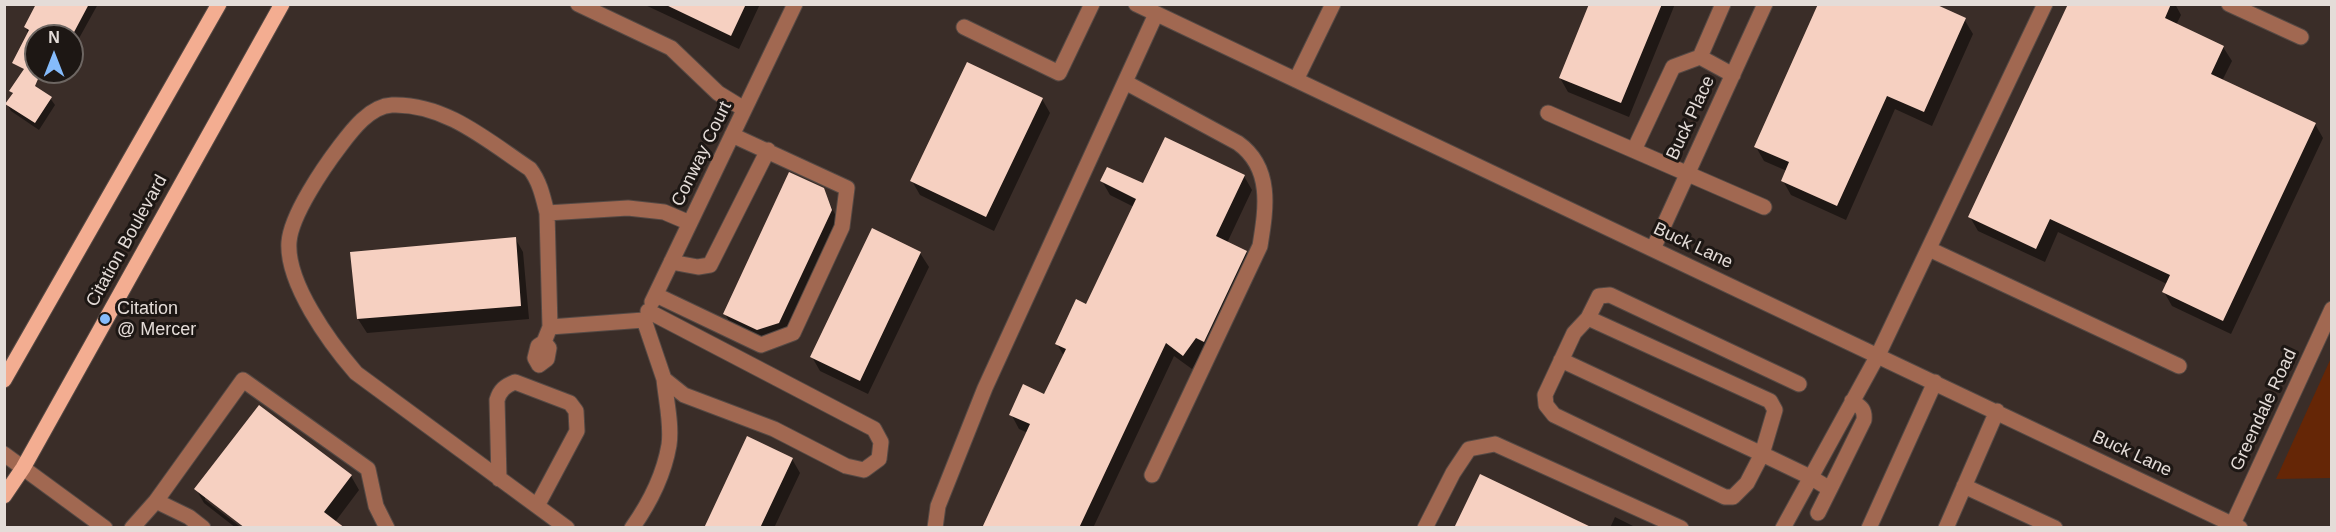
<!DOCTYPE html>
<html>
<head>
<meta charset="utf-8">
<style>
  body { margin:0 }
  #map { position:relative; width:2336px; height:532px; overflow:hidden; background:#3a2d28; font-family:Helvetica,sans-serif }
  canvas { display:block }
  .frame { position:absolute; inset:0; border:6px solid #e4dcd8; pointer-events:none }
  .north { position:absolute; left:24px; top:24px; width:60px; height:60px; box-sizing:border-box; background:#1d1714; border:2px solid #6d6662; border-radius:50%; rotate:0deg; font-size:16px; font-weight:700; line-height:24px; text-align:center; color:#e4dcd8 }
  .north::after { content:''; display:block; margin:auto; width:21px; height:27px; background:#85bbfb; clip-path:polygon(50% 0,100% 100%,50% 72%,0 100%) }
</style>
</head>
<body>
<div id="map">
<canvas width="2336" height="532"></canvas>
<div class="frame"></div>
<div class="north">N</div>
</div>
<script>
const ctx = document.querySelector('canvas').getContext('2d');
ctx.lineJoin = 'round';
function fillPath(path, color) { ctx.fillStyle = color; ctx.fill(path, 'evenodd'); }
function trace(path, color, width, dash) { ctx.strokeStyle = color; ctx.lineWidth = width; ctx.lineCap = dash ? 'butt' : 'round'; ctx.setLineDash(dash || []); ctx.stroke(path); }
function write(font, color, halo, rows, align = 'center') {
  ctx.font = font + ' Helvetica,sans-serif'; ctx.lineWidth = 6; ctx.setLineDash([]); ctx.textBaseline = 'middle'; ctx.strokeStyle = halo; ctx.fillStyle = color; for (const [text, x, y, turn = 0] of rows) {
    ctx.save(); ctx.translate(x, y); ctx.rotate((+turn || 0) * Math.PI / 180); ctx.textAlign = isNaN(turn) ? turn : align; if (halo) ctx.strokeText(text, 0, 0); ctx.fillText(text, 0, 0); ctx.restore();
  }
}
fillPath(new Path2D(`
  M2331,358V478L2276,479Z`), '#652606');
fillPath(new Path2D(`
  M38,4H98L72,51V36H36V63L26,27Z
  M643,4H760L739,49Z
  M1590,4H1675L1629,117L1568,92L1560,78Z
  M2153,4H2175L2181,15L2176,25L2223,47L2232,61L2222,81L2315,124L2323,138L2231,334L2172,306L2164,292L2167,284L2058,232L2045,262L1978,231L1970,217Z
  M1964,19L1973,34L1932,126L1895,109L1846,220L1791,195L1783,181L1787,171L1764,161L1756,147Z
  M11,91L50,98L55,105L39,130L11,111L7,104L13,95Z
  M1042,99L1050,113L994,231L920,195L912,181Z
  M1244,176L1252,190L1227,243L1246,252L1254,266L1192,369L1174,356L1093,528H984L1028,433L1019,429L1011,414L1045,396L1064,356L1057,344L1087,306L1134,207L1110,195L1102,181L1144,185Z
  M823,189L840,225L787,337L766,344L733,328L725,314Z
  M515,238L523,252L529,319L367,333L358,319Z
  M920,253L929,267L868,394L820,371L812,357Z
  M259,407L351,476L359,490L335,522L205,496V500L242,528H236L204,503L196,489Z
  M792,459L800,473L774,528H705Z
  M1615,517L1637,528H1610Z`), '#0007');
fillPath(new Path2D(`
  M36,4H89L72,36H36V72H41L35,86L52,97L35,123L5,104L13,93L9,91L24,69L12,63L29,30L24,27Z
  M664,4H746L731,36Z
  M1589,4H1662L1621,103L1559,78Z
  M1818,4H1935L1966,18L1924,112L1887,96L1837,206L1781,181L1789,162L1754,147Z
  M2068,4H2171L2165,18L2224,46L2211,74L2316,123L2223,321L2162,292L2170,275L2050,219L2036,249L1968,217Z
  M967,62L1043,98L986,217L910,181Z
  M1165,137L1245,175L1216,236L1247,251L1204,342L1196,338L1183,356L1166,343L1079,528H982L1030,424L1009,415L1023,384L1044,394L1066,349L1055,344L1076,299L1086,304L1136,199L1100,181L1107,167L1143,183Z
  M789,172L824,188L832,210L779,323L757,330L723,314Z
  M872,228L921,252L860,381L810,357Z
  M516,237L521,306L357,319L350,252Z
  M259,405L352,475L324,512L345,528H245L194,489Z
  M747,436L793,458L760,528H704Z
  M1480,474L1593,528H1454Z`), '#f6d0c1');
const minor = new Path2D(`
  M578,4L671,48L718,93L744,109
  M1136,4L2240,528
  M2229,4L2301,37
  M964,27L1059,73L1092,4
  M1700,57L1733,75
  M1296,80L1333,4
  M1125,82L1238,143C1273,168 1266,209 1260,246L1152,475
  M1548,113L1764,207
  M1634,150L1673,67L1700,57L1723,4
  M547,213C543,197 540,182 530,169C488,141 445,103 392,105C370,106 352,130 340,146C324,167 291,215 289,242C286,283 330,343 356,373L567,528
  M1653,249L1765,4
  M1929,249L2179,366
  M671,262L698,267L710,265L768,150
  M656,295L761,345L793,333L842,227L847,188L732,135
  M652,302L795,4
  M1588,318L1599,296L1610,295L1799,384
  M644,320L664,379L684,395L774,429L846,466L864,470L879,459L881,442L874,429L648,311
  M644,320L550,327L547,213L628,208L664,212L690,223
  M544,342L549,348L547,359L539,365L535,358L538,346L544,342L550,327
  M1561,360L1762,454L1747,483L1733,497H1725L1554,415L1546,405L1545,395L1574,333L1588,318L1770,401L1775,410L1762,454L1810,477L1830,489L1864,420C1865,409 1861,407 1852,401
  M4,454L105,528
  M499,479L497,400C500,390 505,386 515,382L570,403L576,411L577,431L537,506
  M1964,486L2055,528
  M156,501L243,380L368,469L376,506L387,528
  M1818,513L1830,489
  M132,528L156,501L189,517L203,528
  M632,528C649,504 664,474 669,445C672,425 666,400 664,379
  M935,528L938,506L985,388L1156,14
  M1425,528L1453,473L1469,449L1495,444L1681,528
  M1783,528L1878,355L2045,4
  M1869,528L1935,382
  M1946,528L1997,411
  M2231,528L2332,309`);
const major = new Path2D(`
  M4,380L219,4
  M4,496L23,468L282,4`);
trace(minor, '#554944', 17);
trace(major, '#554944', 17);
trace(minor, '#a16851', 15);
trace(major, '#f3ad91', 15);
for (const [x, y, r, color] of [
  [105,319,6,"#85bbfb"]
]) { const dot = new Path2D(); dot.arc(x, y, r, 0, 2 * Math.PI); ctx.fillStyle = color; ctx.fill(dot); trace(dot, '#1d1714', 2); }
write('18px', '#e4dcd8', '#1d1714', [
  ["Buck Place",1691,118,-65],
  ["Conway Court",702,154,-64],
  ["Citation Boulevard",127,241,-61],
  ["Buck Lane",1693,246,25],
  ["Greendale Road",2264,410,-65],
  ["Buck Lane",2132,454,25]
]);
write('18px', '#e4dcd8', '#1d1714', [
  ["Citation",117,309],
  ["@ Mercer",117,330]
], 'left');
</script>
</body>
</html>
